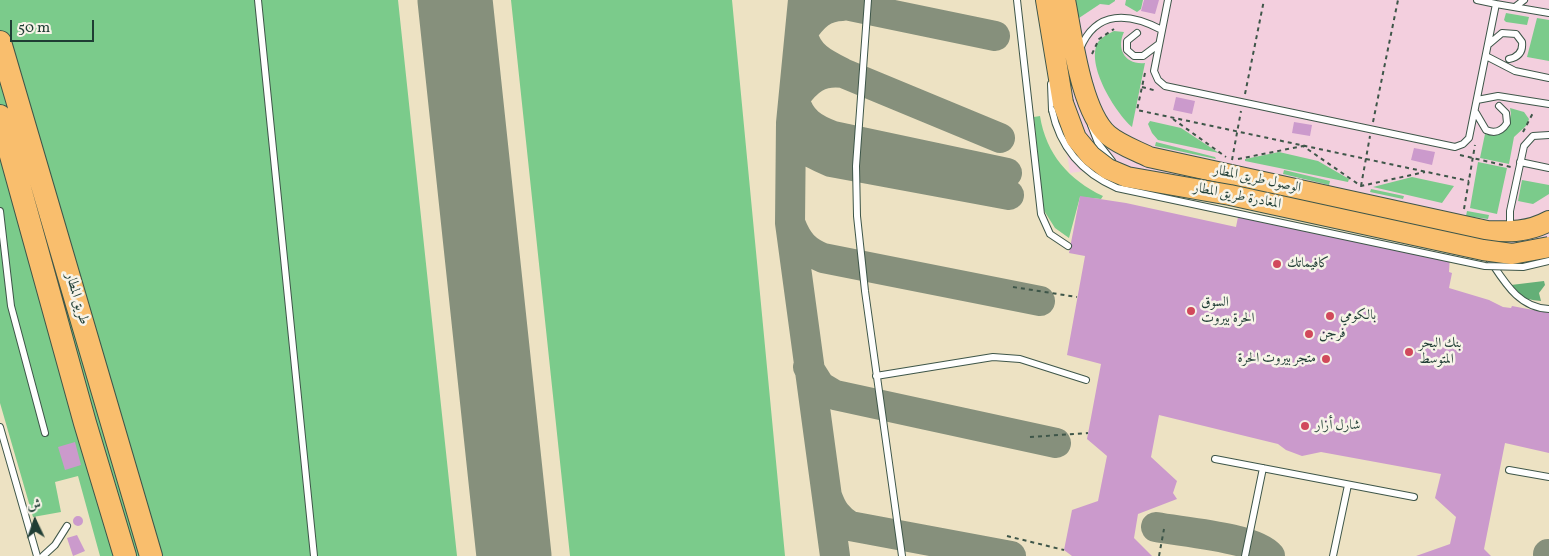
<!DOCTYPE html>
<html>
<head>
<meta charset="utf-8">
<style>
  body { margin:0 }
  #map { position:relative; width:1549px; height:556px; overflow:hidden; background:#ede2c3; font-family:Vollkorn,Amiri,serif }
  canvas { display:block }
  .north { position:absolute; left:10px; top:496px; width:50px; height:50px; -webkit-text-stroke:4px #f7f3e8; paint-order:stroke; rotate:357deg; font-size:14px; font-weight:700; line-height:20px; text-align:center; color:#1f3d34 }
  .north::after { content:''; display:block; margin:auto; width:18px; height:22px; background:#1f3d34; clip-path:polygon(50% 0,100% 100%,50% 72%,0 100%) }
  .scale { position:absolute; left:10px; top:20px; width:84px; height:22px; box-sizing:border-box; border:2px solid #1f3d34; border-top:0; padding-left:6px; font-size:15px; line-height:18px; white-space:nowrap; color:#1f3d34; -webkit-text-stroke:4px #f7f3e8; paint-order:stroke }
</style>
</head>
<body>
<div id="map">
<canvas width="1549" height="556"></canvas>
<div class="north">ش</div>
<div class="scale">50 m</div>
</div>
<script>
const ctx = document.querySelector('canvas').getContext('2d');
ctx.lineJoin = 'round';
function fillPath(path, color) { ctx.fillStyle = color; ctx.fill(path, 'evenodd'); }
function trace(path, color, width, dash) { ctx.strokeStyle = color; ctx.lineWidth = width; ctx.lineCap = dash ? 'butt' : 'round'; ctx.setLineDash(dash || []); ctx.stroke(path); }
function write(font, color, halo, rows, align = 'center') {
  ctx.font = font + ' Vollkorn,Amiri,serif'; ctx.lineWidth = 5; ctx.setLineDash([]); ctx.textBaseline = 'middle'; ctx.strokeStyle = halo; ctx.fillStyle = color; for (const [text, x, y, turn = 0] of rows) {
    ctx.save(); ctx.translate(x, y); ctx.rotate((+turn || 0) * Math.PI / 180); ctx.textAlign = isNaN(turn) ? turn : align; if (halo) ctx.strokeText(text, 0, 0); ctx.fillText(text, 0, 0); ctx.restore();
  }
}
fillPath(new Path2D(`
  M1044,0H1549V253L1116,167L1070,173Z`), '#f3cfde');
fillPath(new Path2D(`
  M0,0H398L457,556H100L78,476L55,482L61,512L33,517L0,403Z
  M511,0H732L785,556H570Z
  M1074,0H1115V1L1109,5L1100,4L1079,18L1077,17Z
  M1126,0H1143L1141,9L1137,12L1125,5Z
  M1506,13L1529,17L1527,25L1506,22L1504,20Z
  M1537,18L1549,20V61L1527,57Z
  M1114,31L1124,32C1116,49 1125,65 1145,63L1132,127C1116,113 1085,65 1098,42C1102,37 1108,34 1114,31Z
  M1510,108L1524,112L1529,119L1527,125L1514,137L1509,164L1480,158L1485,134L1494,136L1508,128L1511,114Z
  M1040,116C1046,154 1069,180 1103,196L1101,199L1080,197L1069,238L1055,228L1043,209L1034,117Z
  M1150,121L1181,128L1219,153L1158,140L1152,133L1148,124Z
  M1156,142L1215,157L1216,159L1155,146Z
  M1279,152L1318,161L1349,179L1348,182L1245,161V159Z
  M1478,162L1507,168L1497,214L1470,208Z
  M1284,170L1330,181L1329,185L1283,174Z
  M1412,177L1454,186L1442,203L1373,187Z
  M1522,180L1549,185V194L1533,204L1518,201Z
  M1371,189L1404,196L1403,199L1370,192Z
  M1467,211L1489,215L1488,219L1466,216Z`), '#7bcb8b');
fillPath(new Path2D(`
  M1544,281L1545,285L1539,293L1541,301C1529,300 1515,297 1511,285Z`), '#64af77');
trace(new Path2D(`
  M803,0L791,123L790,223L835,556
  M831,2L995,36
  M843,6C823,6 813,17 802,33C808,56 823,63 843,73L1000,138
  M843,73C820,70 807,80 794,99C801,121 812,128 833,136L1007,173
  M791,123C800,148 806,152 831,162L1009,195
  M791,225C798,243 806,251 823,258L1040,301
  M808,367L820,386L835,395L1056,443
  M827,496C832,510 837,518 850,526L1011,556
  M1156,527C1182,532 1254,537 1270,556
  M1548,554H1549`), '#86907c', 30);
trace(new Path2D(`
  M455,0L514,556`), '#86907c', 75);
fillPath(new Path2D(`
  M1144,0H1159L1155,14L1141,11Z
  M1176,97L1195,101L1192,114L1173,110Z
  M1294,122L1312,125L1310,136L1292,133Z
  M1414,148L1435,152L1432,165L1411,160Z
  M1080,196L1126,203L1236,227L1239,212L1450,255L1449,272L1452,273L1449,288L1489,300L1503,307L1511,308L1512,306L1549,313V453L1505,443L1484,549L1491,556H1416L1450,544L1456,517L1435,498L1441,474L1321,452L1302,456L1286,450L1278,444L1159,415L1151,457L1177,481L1173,493L1177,499L1138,514L1134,538L1152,556H1072L1064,550L1072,510L1098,501L1107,456L1087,439L1101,364L1067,355L1085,256L1069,253Z
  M75,442L81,465L65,470L58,447Z
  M73 521a5 5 0 1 1 10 0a5 5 0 1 1-10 0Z
  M77,535L85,551L73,556L67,538Z`), '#cb9acc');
const lane = new Path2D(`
  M258,0L314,556
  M868,0L856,166L857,216L865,291L902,556
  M1017,0L1041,214L1050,234L1068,246
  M1168,0L1154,71L1158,80L1165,86L1455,147L1463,144L1469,138L1496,4L1477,0
  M1496,4L1549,13
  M1515,7L1524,0
  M1137,33L1127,41V50L1134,56H1143L1159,44
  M1489,44L1502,33L1516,34L1522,42C1523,51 1519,57 1509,59
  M1080,49C1096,9 1130,13 1162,30
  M1486,56L1515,71L1549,78
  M1051,84L1052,110
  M1477,100L1498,96L1549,104
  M1476,113L1486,130C1495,134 1502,131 1507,123L1506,113L1499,106
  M1091,125L1098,143L1112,161
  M1520,162L1549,168
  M0,211L11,306L45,433
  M1510,228V211L1524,146L1533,136L1549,135
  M1487,256C1503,279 1517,308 1549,309
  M876,376L993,357L1020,359L1086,380
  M0,427L37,556
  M1215,459L1414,497
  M1509,470L1549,477
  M43,556L55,545L67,526
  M1245,556L1263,468
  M1333,556L1348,485`);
const primary = new Path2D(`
  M1046,0L1063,103
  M1065,0C1072,35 1081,111 1108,135C1120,145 1135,150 1149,157L1487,231C1510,232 1529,232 1549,221`);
const highway = new Path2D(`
  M0,42L151,556
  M0,116L85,423L125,556`);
trace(lane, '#3e5649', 8);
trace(primary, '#3e5649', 22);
trace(highway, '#3e5649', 24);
trace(new Path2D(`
  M1092,54L1099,39L1114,29
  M1145,73L1137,110L1469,181
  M1142,87L1157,91
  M1245,94L1264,0
  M1173,119L1226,157
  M1373,122L1398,0
  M1523,132L1534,111
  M1460,155L1511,167
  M1238,159L1303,146L1361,186L1425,172
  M1232,160L1241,111
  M1361,186L1370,136
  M1464,209L1475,145
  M1013,287L1077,297
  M1030,437L1088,433
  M1007,536L1064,550
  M1159,556L1164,529`), '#3e5649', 2, [4, 4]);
trace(lane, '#fff', 6);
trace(primary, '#f9be6d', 20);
trace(highway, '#f9be6d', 22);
const laneBridge = new Path2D(`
  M1052,110C1060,148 1082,173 1117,188L1485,266L1523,267L1549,261`);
const primaryBridge = new Path2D(`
  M1063,103L1076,138L1091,156L1108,169L1127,177L1230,195L1483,250L1512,254L1549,247`);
trace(laneBridge, '#3e5649', 8, []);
trace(primaryBridge, '#3e5649', 22, []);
trace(laneBridge, '#fff', 6);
trace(primaryBridge, '#f9be6d', 20);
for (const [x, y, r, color] of [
  [1277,264,5,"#d1495b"],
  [1191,311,5,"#d1495b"],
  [1330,316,5,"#d1495b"],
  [1309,334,5,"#d1495b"],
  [1409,352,5,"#d1495b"],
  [1326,359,5,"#d1495b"],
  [1305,426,5,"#d1495b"]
]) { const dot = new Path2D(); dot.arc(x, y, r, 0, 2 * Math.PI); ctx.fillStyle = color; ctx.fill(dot); trace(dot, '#f7f3e8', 2); }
write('14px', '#1f3d34', '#f7f3e8', [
  ["الوصول طريق المطار",1257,180,12],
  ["المغادرة طريق المطار",1237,197,11],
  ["طريق المطار",76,299,74]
]);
write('14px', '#1f3d34', '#f7f3e8', [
  ["كافيماتك",1287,264],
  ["السوق",1201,303],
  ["الحرة بيروت",1201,319],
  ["بالكومي",1340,316],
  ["فرجن",1319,334],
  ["بنك البحر",1419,344],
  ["المتوسط",1419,360],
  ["متجر بيروت الحرة",1316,359,"right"],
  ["شارل أزار",1315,426]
], 'left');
</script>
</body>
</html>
